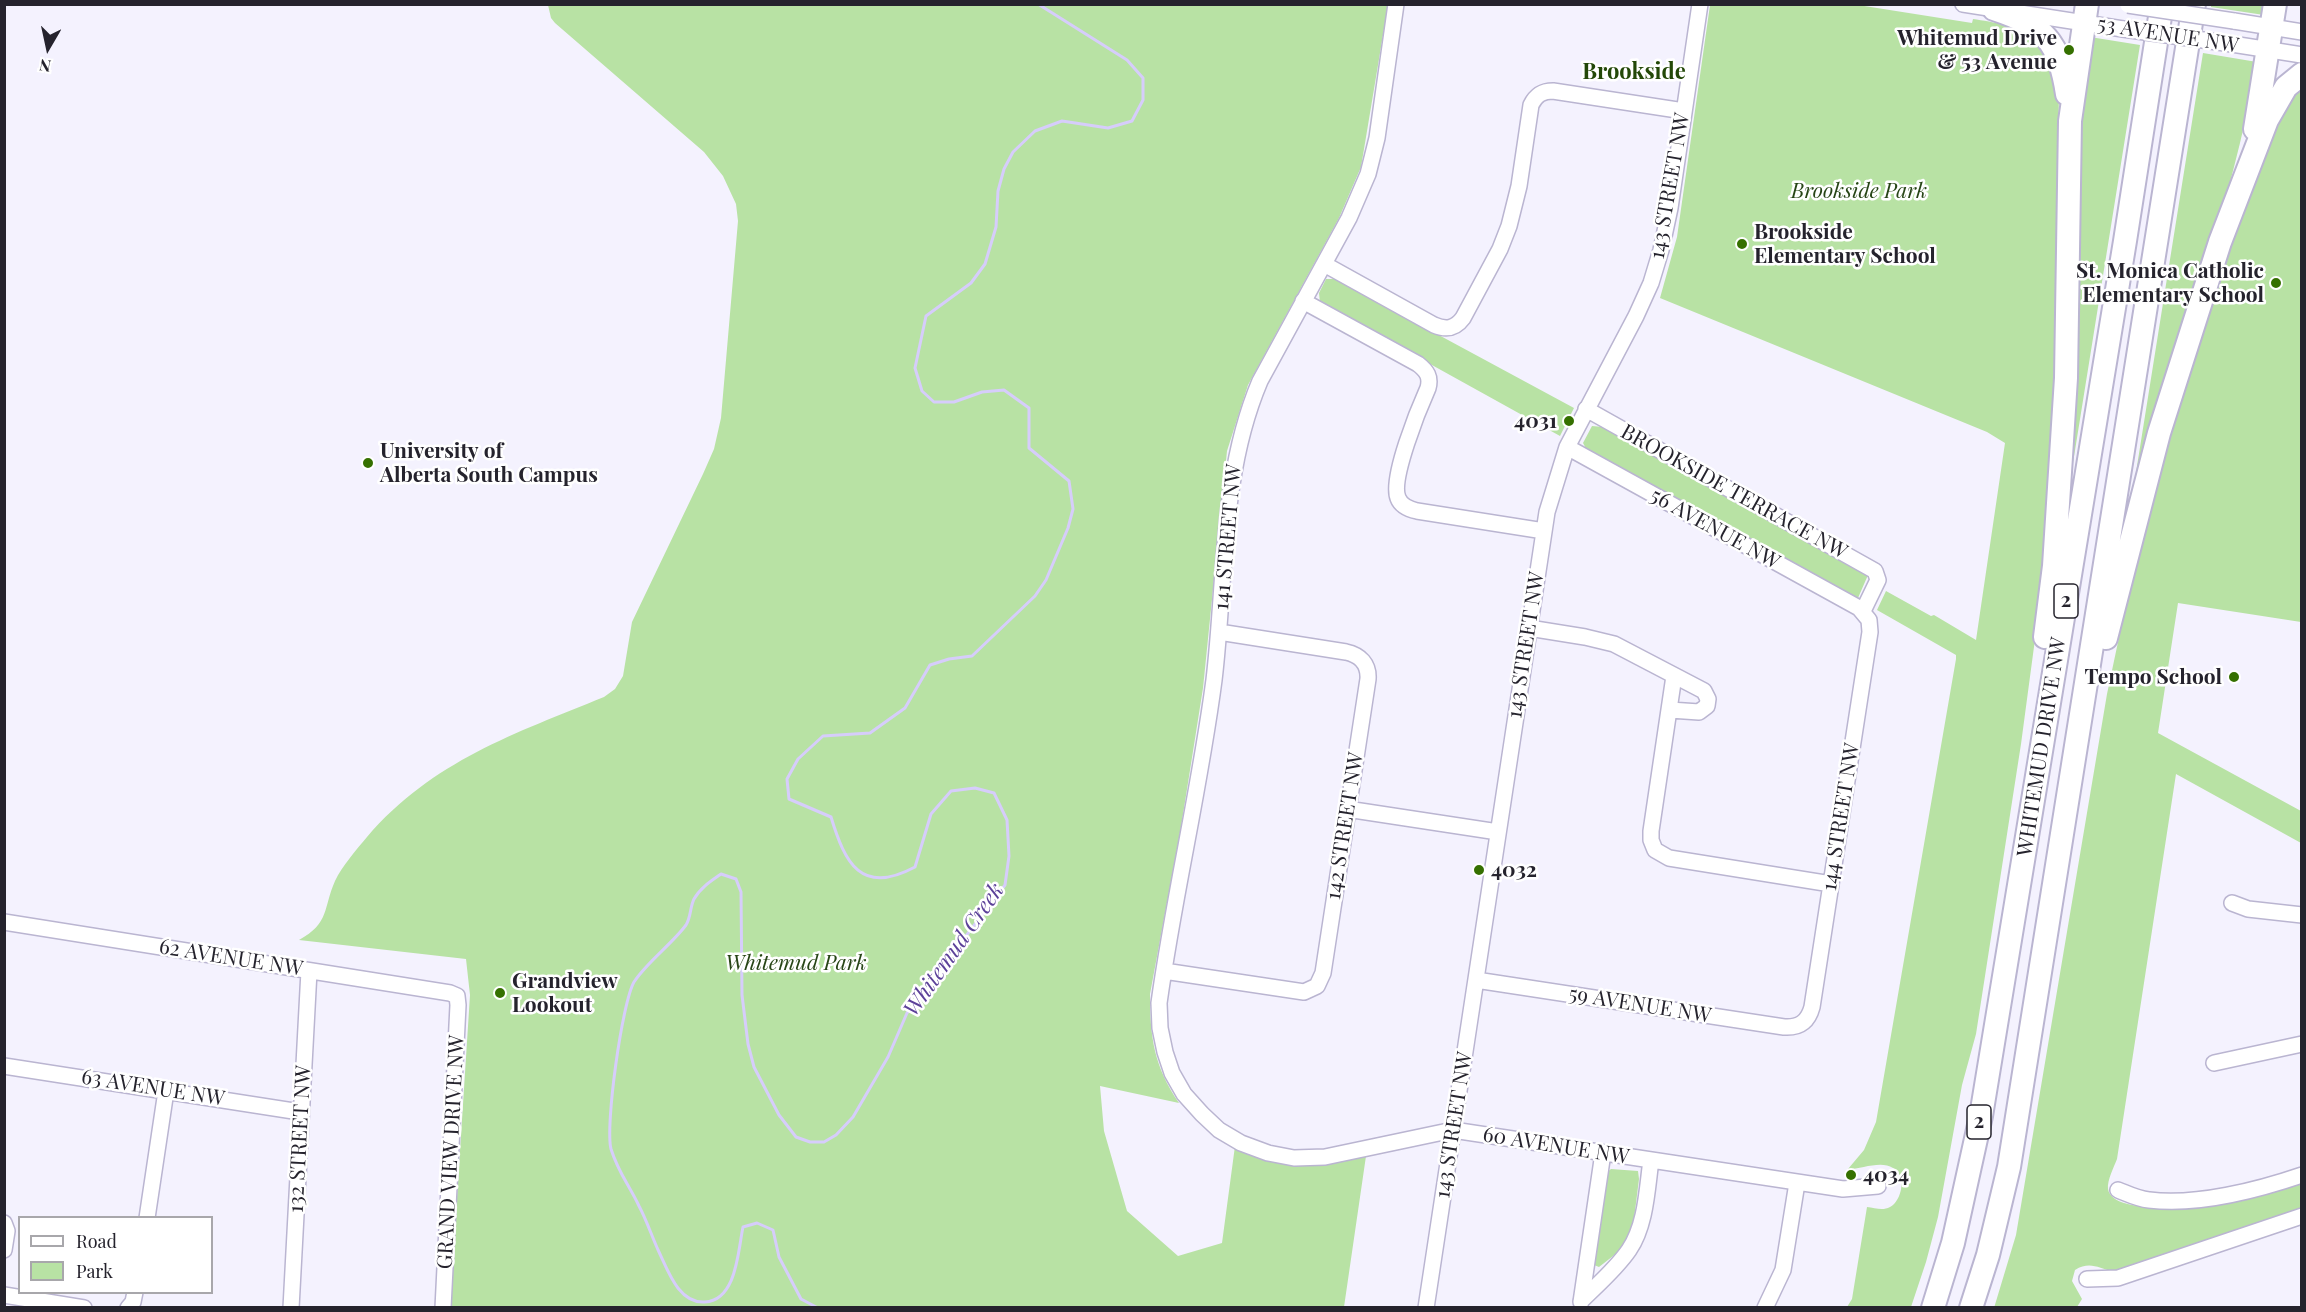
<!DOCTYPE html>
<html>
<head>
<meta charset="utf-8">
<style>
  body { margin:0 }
  #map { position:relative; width:2306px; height:1312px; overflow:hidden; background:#f4f2fe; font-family:"Playfair Display",serif }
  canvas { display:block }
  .frame { position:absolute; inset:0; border:6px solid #25232d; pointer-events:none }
  .legend { position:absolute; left:18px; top:1216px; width:195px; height:78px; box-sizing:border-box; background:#fff; border:2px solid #a8a7ab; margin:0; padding:8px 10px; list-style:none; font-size:18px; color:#25232d }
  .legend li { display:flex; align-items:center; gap:12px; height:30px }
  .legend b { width:30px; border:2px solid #a8a7ab }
  .north { position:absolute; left:18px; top:18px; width:60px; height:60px; -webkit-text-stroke:4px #fff; paint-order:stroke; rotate:189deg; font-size:16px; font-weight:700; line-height:24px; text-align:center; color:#25232d }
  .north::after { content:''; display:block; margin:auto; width:21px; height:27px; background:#25232d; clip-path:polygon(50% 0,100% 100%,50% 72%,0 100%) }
</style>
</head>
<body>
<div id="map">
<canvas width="2306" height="1312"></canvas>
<div class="frame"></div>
<ul class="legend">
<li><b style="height:8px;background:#fff"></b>Road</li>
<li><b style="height:16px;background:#b8e2a4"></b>Park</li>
</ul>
<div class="north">N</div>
</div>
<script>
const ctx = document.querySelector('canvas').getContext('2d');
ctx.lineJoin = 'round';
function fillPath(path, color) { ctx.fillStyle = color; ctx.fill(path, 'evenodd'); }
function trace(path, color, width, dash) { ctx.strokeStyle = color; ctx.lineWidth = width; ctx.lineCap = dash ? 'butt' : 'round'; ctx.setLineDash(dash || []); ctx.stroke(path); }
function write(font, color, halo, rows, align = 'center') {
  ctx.font = font + ' "Playfair Display",serif'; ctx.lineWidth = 5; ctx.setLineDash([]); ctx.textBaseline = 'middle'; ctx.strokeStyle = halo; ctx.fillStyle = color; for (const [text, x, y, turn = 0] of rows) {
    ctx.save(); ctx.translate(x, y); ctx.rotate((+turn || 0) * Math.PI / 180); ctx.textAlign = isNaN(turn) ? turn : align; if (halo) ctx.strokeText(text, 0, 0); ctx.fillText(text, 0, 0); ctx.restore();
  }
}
fillPath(new Path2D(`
  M2211,4L2267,5L2264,15L2211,7Z
  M548,5H1388L1361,167L1339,218L1248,385L1227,451L1203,688L1181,827L1150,994C1150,1038 1154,1066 1179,1103L1100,1086L1104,1131L1127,1211L1178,1256L1222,1243L1235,1146L1287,1161L1366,1156L1344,1307H450L470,995L466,959L299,940C330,923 323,908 335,881C342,866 357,849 367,837C432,761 516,733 604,697L615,689L623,676L632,622L703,474L714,449L721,418L738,221L736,204L723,176L704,152L555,23L551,18Z
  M1710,5H1858L1972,23L1973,19C1992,22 2022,26 2036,40C2045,50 2052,65 2059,77L2056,439L2044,572L2021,744L1976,1034L1962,1085L1938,1217L1926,1262L1911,1307H1847L1852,1299L1867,1207C1875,1208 1883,1211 1890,1207C1902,1201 1907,1175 1893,1168C1881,1160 1862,1169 1848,1169L1864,1150L1876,1122L1956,659V655L1877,610L1886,591L1931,616L1934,615L1976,640L2005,443L1987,432L1660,298L1677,237Z
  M2090,37L2140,45L2068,494L2079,143Z
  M2203,53L2257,62C2231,209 2178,349 2133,491Z
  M2301,80V622L2178,603L2158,733L2301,811V843L2176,774L2117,1159C2114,1167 2107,1180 2108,1189C2112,1213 2181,1208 2198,1205C2233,1200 2267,1188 2301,1180V1210L2114,1272C2098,1268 2090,1261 2075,1270L2072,1281L2082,1299L2077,1307L1994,1308L2016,1235L2107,694L2132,576L2185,372L2272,126Z
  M1326,279H1335L1574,408L1560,436L1320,303L1319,293Z
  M1592,426L1603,427L1868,575L1858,598L1588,452L1583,443Z
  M1611,1169L1638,1171L1639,1179L1633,1227L1622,1249L1599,1267L1594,1265L1606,1173Z`), '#b8e2a4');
trace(new Path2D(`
  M818,1308L801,1299L779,1257L773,1230L757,1223L743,1227C738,1250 737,1300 705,1302C679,1304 668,1271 659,1252C652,1237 647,1221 639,1206C629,1185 618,1172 611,1149C605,1126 622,1003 634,982C646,963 672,944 686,925C691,917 690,907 694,899C700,888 711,881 721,874L736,879L741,892L742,995L748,1044L754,1067L779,1115L796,1137L810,1142H824L836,1135L853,1117L888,1057L907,1013L1005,885L1009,856L1007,820L994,793L975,788L951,791L931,814L915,867C861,896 845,863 831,817L789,799L787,779L798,759L823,736L870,733L905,708L930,665L949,659L972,656L1035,596L1046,580L1068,528L1073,509L1069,481L1029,448V408L1004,390L982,392L954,402H934L922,391L915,368L926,316L971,283L985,264L996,227L998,191L1004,169L1013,152L1035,131L1062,121L1108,128L1132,121L1143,100V78L1127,60L1038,4`), '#d6cdfb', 3);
const minor = new Path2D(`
  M1396,4L1377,138L1368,174L1349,218L1260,381C1220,475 1226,580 1214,680C1200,788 1174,895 1159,1003L1160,1028L1165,1052L1172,1073L1184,1094L1202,1114L1219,1130L1241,1143L1268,1153L1294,1158L1325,1157L1453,1130L1843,1189L1878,1186
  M1963,4L2123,29
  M2234,21L2302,32
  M2232,44L2302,55
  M1324,264L1434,325C1446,330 1455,329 1463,318L1500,249L1509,226L1519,186L1531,105C1536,95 1542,91 1553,91L1684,111
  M1303,301L1418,364C1427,371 1431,377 1428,388C1419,408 1390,479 1398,498C1401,506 1408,509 1417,511L1544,531
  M1586,409L1875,571L1878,580L1863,611
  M1529,628L1585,637L1614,644L1704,691L1708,699L1707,706L1699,712L1670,710
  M1674,676L1651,831V840L1655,850L1669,858L1831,884
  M1347,809L1498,832
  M2232,903L2248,909L2302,915
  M4,922L450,993L457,996L458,1005L443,1308
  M1164,971L1304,992L1317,986L1323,973L1368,679C1369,664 1360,655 1346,652L1219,632
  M1476,980L1784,1027C1799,1028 1808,1022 1812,1007L1870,632L1869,620L1859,608L1567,447
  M2214,1063L2302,1044
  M4,1066L300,1112
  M2118,1190C2128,1194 2138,1199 2149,1200C2196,1206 2258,1190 2302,1175
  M147,1218L166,1091
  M4,1223L7,1231L4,1250
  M2087,1279L2118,1278L2302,1216
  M4,1295L84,1308
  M1581,1301C1597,1285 1616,1269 1629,1250C1646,1225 1647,1189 1651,1160
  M1581,1302L1603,1153
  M128,1308L133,1302L135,1292
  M291,1308L309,971
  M1426,1308L1547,512L1567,447L1636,316L1651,283L1661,250L1670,208L1700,4
  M1765,1308L1783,1270L1797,1183`);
const highway = new Path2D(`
  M1994,9C2045,26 2059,41 2067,94
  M2255,129L2275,4
  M2045,637L2054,566L2066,378L2070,121L2087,4
  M2106,638L2159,433L2220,242L2267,120L2286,87L2302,74
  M1933,1308L1953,1243L1981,1116L2125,241L2162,4
  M1971,1308L1988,1255L2009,1167L2194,4`);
trace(minor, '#bab5d1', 18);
trace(highway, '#bab5d1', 26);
trace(minor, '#fff', 15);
trace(highway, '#fff', 22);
const minorBridge = new Path2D(`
  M2128,5L2234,21
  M2123,29L2232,44`);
trace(minorBridge, '#bab5d1', 18, []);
trace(minorBridge, '#fff', 15);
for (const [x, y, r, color] of [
  [2069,50,6,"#357000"],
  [1742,244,6,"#357000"],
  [2276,283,6,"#357000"],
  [1569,421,6,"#357000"],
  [368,463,6,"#357000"],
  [2234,677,6,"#357000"],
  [1479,870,6,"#357000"],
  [500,993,6,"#357000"],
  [1851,1175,6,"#357000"]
]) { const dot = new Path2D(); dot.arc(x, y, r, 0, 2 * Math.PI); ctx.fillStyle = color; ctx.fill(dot); trace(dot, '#fff', 2); }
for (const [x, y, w] of [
  [2066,601,24],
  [1979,1122,24]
]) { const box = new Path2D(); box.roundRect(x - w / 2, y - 17, w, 34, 4.5); ctx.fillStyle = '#fff'; ctx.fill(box); trace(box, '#25232d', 1.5); }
write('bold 20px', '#25232d', null, [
  ["2",2066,601],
  ["2",1979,1122]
]);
write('21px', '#25232d', '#fff', [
  ["53 AVENUE NW",2168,35,9],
  ["143 STREET NW",1670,186,-80],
  ["BROOKSIDE TERRACE NW",1734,492,29],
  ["56 AVENUE NW",1715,529,29],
  ["141 STREET NW",1228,537,-85],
  ["143 STREET NW",1526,645,-81],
  ["WHITEMUD DRIVE NW",2042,747,-81],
  ["144 STREET NW",1841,817,-81],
  ["142 STREET NW",1345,826,-81],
  ["62 AVENUE NW",231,958,9],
  ["59 AVENUE NW",1640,1005,9],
  ["63 AVENUE NW",153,1088,9],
  ["143 STREET NW",1454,1125,-81],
  ["132 STREET NW",300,1139,-87],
  ["60 AVENUE NW",1556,1146,9],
  ["GRAND VIEW DRIVE NW",451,1152,-87]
]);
write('bold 21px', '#25232d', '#fff', [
  ["Whitemud Drive",2057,38,"right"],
  ["& 53 Avenue",2057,62,"right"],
  ["Brookside",1754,232],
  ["Elementary School",1754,256],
  ["St. Monica Catholic",2264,271,"right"],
  ["Elementary School",2264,295,"right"],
  ["4031",1557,421,"right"],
  ["University of",380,451],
  ["Alberta South Campus",380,475],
  ["Tempo School",2222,677,"right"],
  ["4032",1491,870],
  ["Grandview",512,981],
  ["Lookout",512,1005],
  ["4034",1863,1175]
], 'left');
write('italic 21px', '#274516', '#fff', [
  ["Brookside Park",1859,191],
  ["Whitemud Park",796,963]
]);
write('bold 22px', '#234808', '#fff', [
  ["Brookside",1634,72]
]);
write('italic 22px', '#5c4199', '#fff', [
  ["Whitemud Creek",954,950,-55]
]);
</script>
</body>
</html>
